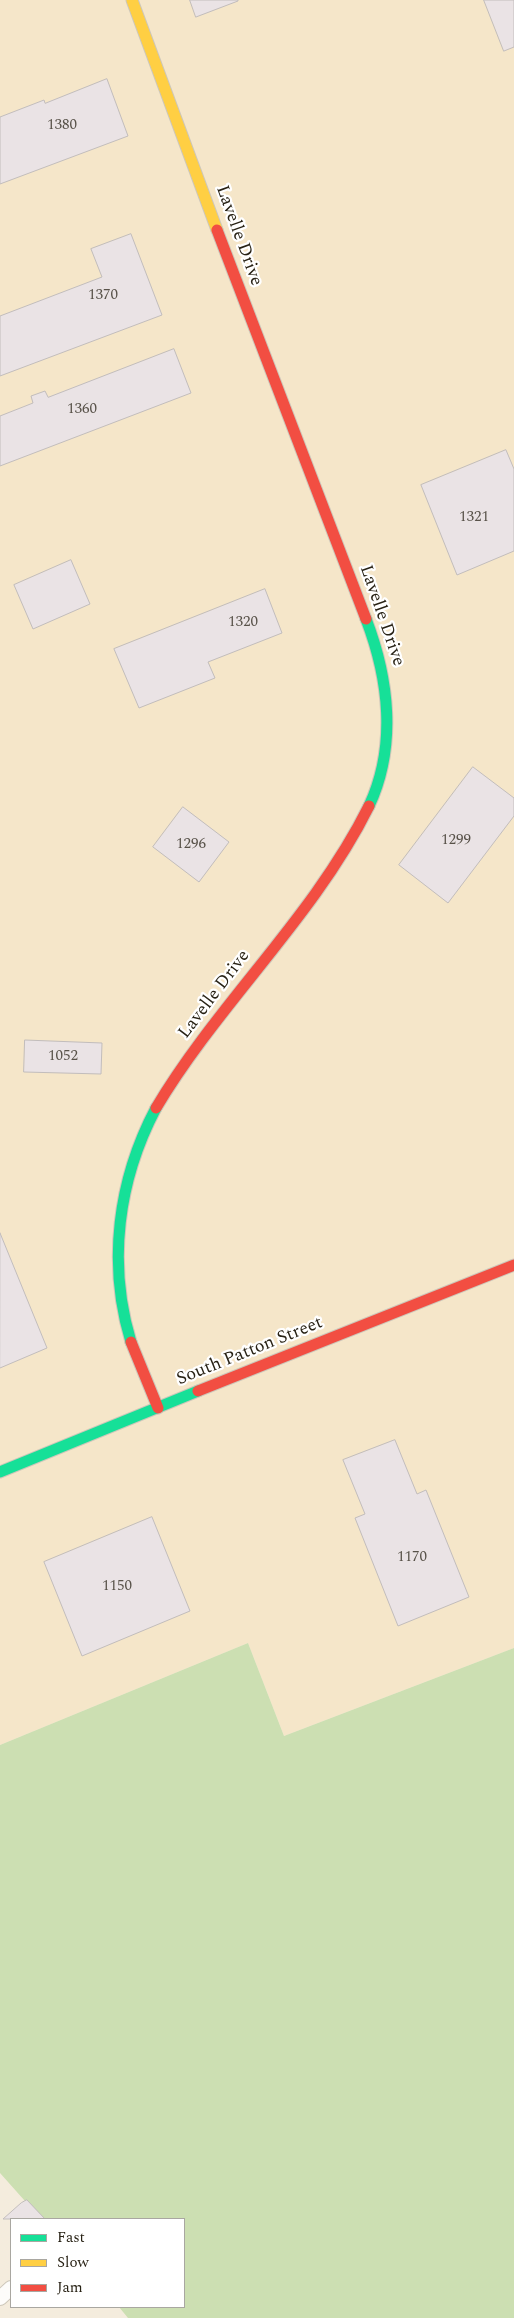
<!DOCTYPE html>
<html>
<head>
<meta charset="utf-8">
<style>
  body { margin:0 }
  #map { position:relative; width:514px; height:2318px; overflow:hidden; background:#f4ecdd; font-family:Spectral,serif }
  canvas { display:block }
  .legend { position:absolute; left:10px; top:2218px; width:175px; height:90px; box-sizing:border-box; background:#fff; border:1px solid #a9a7a1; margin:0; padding:6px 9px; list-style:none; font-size:15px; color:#282215 }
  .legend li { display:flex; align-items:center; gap:10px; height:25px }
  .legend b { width:25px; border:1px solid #a9a7a1 }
</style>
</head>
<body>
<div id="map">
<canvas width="514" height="2318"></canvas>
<ul class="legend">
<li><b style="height:6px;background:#16e098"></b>Fast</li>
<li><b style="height:6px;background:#ffcf43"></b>Slow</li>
<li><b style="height:6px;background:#f24e42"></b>Jam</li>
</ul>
</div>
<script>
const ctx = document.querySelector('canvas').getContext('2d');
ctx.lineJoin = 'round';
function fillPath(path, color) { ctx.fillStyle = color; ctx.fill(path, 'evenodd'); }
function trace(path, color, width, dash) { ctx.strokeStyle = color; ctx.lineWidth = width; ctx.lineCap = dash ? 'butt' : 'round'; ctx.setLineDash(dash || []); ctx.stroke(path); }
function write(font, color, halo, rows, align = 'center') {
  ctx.font = font + ' Spectral,serif'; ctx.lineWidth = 4.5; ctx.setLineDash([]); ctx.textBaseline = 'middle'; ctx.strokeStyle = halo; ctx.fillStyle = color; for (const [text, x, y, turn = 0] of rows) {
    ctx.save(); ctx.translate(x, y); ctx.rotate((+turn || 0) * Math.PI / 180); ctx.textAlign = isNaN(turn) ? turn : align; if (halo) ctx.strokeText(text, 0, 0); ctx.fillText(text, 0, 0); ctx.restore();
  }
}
fillPath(new Path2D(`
  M0,0H514V1648L284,1736L248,1643L0,1745Z`), '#f5e6c9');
fillPath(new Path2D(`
  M248,1643L284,1736L514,1648V2318H128L119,2307H184V2219H41L0,2173V1745Z`), '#ccdfb2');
const building = new Path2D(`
  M190,0H238V1L196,17Z
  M484,0H514V47L504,51Z
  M107,79L128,136L0,184V117L44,100L45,103Z
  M131,234L162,315L0,376V316L102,277L91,249Z
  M174,349L191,393L0,466V416L33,403L31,396L45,391L48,397Z
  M506,450L514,469V551L457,575L421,485Z
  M71,560L90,604L33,629L14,585Z
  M265,589L282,633L208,662L215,678L139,708L114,649Z
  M473,767L514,798V816L448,903L399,865Z
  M183,807L229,842L199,882L153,847Z
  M25,1040L102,1043L101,1074L24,1072Z
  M0,1233L47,1348L0,1368Z
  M395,1440L417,1494L426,1490L469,1597L398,1626L355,1518L365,1514L343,1460Z
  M152,1517L190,1611L82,1656L44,1562Z
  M27,2200L45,2219H3L21,2203Z`);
fillPath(building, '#eae3e5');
trace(building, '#c2bdbc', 1);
const street = new Path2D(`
  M0,2298L11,2288`);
const fast = new Path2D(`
  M366,619C389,679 397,746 369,806
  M131,1342C107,1263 118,1180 156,1108
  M0,1472L198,1391`);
const slow = new Path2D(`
  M132,0L217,230`);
const jam = new Path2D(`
  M217,230L366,619
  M156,1108C219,1002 314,917 369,806
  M131,1342L158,1408
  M198,1391L514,1265`);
trace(street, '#cdc7ba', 16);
trace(fast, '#cdc7ba', 13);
trace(slow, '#cdc7ba', 13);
trace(jam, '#cdc7ba', 13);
trace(street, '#fdfcfa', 14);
trace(fast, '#16e098', 11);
trace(slow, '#ffcf43', 11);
trace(jam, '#f24e42', 11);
write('15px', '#585249', null, [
  ["1380",62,126],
  ["1370",103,296],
  ["1360",82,410],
  ["1321",474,518],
  ["1320",243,623],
  ["1299",456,841],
  ["1296",191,845],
  ["1052",63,1057],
  ["1170",412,1558],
  ["1150",117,1587]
]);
write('18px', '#282215', '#fff', [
  ["Lavelle Drive",238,236,70],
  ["Lavelle Drive",381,616,71],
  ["Lavelle Drive",215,995,-53],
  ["South Patton Street",250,1352,-22]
]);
</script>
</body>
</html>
